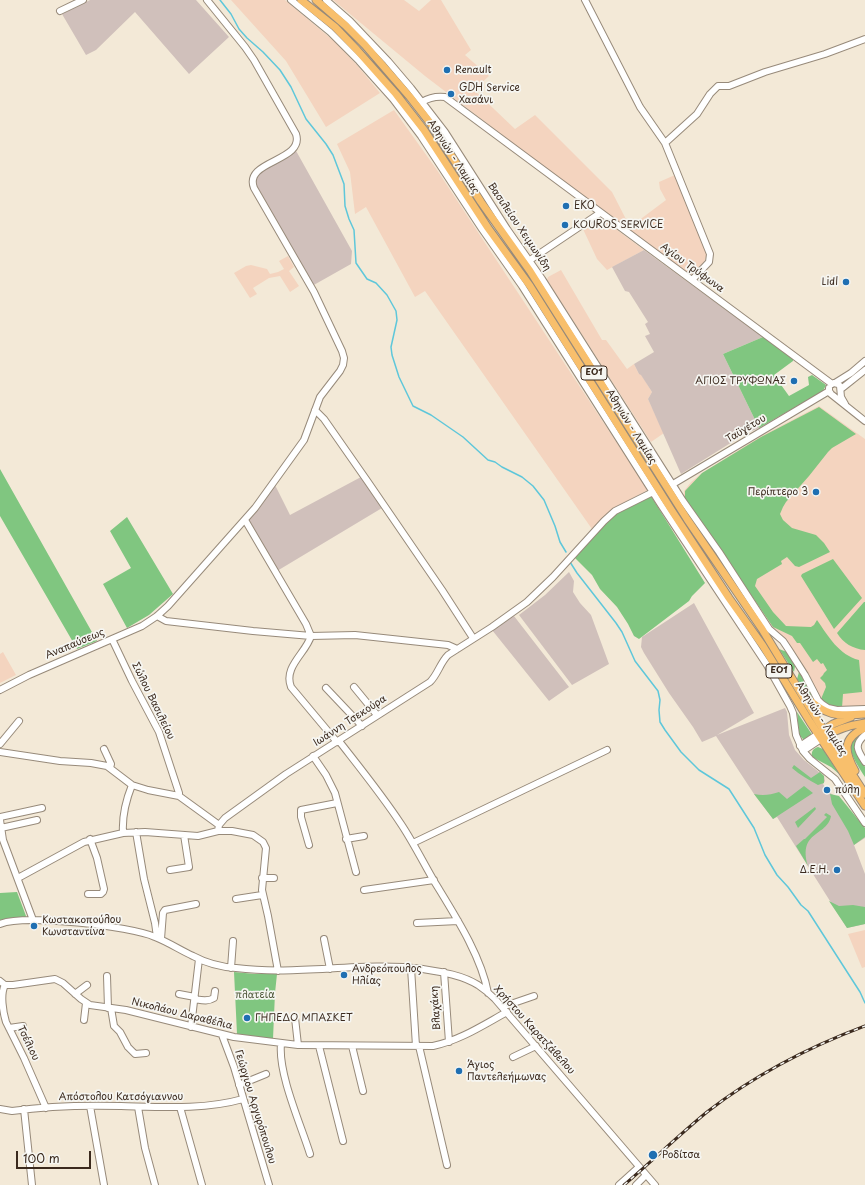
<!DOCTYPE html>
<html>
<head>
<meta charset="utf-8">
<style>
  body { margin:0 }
  #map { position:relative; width:865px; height:1185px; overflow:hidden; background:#f3e9d7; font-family:"Playpen Sans",sans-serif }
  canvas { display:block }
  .scale { position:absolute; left:16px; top:1151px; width:75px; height:18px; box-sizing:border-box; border:2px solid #3b2a1e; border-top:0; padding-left:5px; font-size:12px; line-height:14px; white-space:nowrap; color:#3b2a1e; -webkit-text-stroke:3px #f6f6f2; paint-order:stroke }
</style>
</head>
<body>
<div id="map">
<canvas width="865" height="1185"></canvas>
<div class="scale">100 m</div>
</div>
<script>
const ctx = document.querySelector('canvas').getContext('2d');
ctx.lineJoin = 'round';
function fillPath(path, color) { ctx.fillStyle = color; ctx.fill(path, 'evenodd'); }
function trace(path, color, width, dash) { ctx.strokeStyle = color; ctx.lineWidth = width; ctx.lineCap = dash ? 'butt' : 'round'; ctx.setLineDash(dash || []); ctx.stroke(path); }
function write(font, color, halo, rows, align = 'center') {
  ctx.font = font + ' "Playpen Sans",sans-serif'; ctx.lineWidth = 3.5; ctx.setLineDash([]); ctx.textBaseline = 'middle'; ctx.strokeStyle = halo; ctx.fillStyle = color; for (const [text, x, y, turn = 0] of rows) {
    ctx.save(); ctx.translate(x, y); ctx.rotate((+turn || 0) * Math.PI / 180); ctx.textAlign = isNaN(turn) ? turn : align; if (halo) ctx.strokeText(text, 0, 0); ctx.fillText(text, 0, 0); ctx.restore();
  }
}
fillPath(new Path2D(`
  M231,0H285L335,42L357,65L380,93L326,127L286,61Z
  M333,0H404L419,11L431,0H441L471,50L465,55L489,76L474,90L515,129L535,115L612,192L630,227L666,200L660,189L659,182L675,175L706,253V257L704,262L690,276L590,202L425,76Z
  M394,110L437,170L648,490L612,509L592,529L425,291L415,297L366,207L355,214L350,172L337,144Z
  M601,218L644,250L607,270L597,259L583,229Z
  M288,256L294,267L289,271L299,286L290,292L280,276L269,278L253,288L257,294L250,298L234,273L246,266L251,265L267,269L270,274L278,272L284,269L279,261Z
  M561,270L602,340H606L627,369L634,364L639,374H641L652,392L648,399L664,433L651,442L547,280L548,277Z
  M819,406L865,439V706L838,708L823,703L789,643L772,628L684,498V491L691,482L702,473L761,436Z
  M3,652L16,675L0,683V654Z
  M865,930V967L862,968L848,934Z`), '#f4d4bf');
fillPath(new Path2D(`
  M90,0H196L229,37L189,74L135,12L96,50L86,55L62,14Z
  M295,149L352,251L351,264L312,286L256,187V176L259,173Z
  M644,250L763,337L723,354L759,428L745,434L681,474L648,399L652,392L641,375L639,374L634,364L654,352L645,336L650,334L645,324L648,322L629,292L625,291L612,267Z
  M361,477L382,508L277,571L248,521L275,485L290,515Z
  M569,572L574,581L573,592L580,603L591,615L609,664L572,685L519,615L545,595Z
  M694,603L754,713L717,735L785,708L787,712L789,735L795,750L804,760L824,776L825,781L823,784L829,792L836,797L865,834V838L854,845L865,874V924L847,928L777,817L773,819L754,794L716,736L702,742L693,727L669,693L644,653L641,647L642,637Z
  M514,616L569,687L549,701L492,630Z`), '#d0c0bb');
fillPath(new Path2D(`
  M763,337L793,359V361L774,375L789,396L809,385L808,377L812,375L826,385L823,391L759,428L723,354Z
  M819,407L856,434L832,448L828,452L809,476L786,502L783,507L780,514L783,520L792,528L816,535L824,543L830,552L799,567L795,566L787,557L781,561L782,564L757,579L755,586L773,612L786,626L811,627L814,625L817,620C828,636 839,655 859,660L862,692L843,694L842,708L826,704L821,699L826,687L825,683L820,678L823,675L824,673L827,670L823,663L821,664L817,659L813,662L800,643H797L792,636L773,627L685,498V491L702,473L761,437Z
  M0,469L97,641L77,649L0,516Z
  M651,496L705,583L692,596L689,601L639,639L634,636L628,624L617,607L600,589L592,575L573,556L615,513Z
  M127,517L173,594L149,615L127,628L103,584L131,568L110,531Z
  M833,559L862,598L834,629L801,576L802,574Z
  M864,602H865V650C853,649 843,643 837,633Z
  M779,649L787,652L795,666L794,672Z
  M799,672L810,687L814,702L797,679Z
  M797,712L811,733V735L806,740L803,739L799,735Z
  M864,732L856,741L854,748L865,767V777C856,762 839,742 864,732Z
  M818,747L823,749L839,774L831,767L814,758L812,756C811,751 814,748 818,747Z
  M794,765L811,778L820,772L824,776V783L818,785C809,780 800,775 792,768Z
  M804,786L813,793L773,819L754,794C763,796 770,795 779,792L787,799Z
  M830,794L839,796L865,828V837L854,845L848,831L832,804Z
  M815,807L816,809L798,828L795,822Z
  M826,813L831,816C827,837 798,830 808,866L796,846L804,839H805L827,817L824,815Z
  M17,892L26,916L25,918L0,920V893Z
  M829,901L839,906L853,905L865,907V924L847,928Z
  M234,972L255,974H277L275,993L273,1039L237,1034Z`), '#80c680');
trace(new Path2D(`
  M220,0L231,14L239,29L247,38L263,52L280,70L291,87L306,119L326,144L333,155L344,184L345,206L349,219L354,230L356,263L367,279L376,283L387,295L396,311L397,320L391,347L392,355L399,377L413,406L431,415L463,437L488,460L495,462L502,467L522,477L533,486L544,500L555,526L560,542L566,552
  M570,562L577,573L616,623L622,632L635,661L658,691L660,700L659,710L660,722L665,730L681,752L699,770L729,789L754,828L765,855L777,875L788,887L801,905L808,911L860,992L865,1003`), '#5ec7da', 1.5);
const minor = new Path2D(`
  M291,0L330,32L359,61L393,99L421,136L482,229L522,286L661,505L767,665L790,706L793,713L796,735L803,751L810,759L835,779L865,823
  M326,0L350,21L388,61L411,88L445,132L507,229L542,279L683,501L719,552L769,629L783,641L789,650L805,675L818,700L822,704L828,708L837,710L865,709
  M585,0L640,107L665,143L710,254L709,262L692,280
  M60,11L83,0
  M422,102C430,97 436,96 445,97L832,384
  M665,143L697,114L710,94L718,86H729L765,72L825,54L865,39
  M530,260L600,213
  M834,383L838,384L840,386L841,397L845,404
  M835,383L851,373L865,361
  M829,388V391L831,394L865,421
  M841,389L865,370
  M315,410L324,419L368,482L442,590L473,638
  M673,484L829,391
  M245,520L306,624L311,636C306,653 283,667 291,687L337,742
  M157,616L166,621L253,631L311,636L355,635L448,645L457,649
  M112,639L132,681L159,732L179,793V796
  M354,687L377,715
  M326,688L362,726
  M0,690L29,675L142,626L157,616L168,606L255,508L304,440L320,397L340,371L343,365L344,358L342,351L314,292L254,188C243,160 305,162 296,134L254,60L245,47L207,0
  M865,735C853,745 858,751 865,762
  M339,741C360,768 382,795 401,824C413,842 423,862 434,881C454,914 481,955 488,993
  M0,744L19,721
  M800,746L818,734
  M104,749L111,764L110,768
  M803,751L821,739
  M0,752L60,761L91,763L107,766L132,785L148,790L179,796L219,825
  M313,756L326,775L335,793L356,872
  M0,817L42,808
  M0,820L3,840L33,920
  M1,828L37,820
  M218,831L219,825L225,818L286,774L430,682C438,674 440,663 448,655L492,627L527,602L553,577L604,521L615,511L653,492
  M136,832L144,879L155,923L157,937
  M123,833C122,817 126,800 132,785
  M346,839L364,836
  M413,843L607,750
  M309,845L301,817V810L337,803
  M170,870L189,867L184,835
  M18,878L84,842L123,833L145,832L198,836L218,831H232L253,835L263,842L266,848L262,890L268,916L278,971
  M262,878H274
  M364,890L434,880
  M88,894H101L103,892L104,889L97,858L90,839
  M236,899L262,895
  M417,923L458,921
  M0,924C25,914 130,926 155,937C168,942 180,950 193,956C206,963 221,967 236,968C299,976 361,961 423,969C442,972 462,975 478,985C484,989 490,994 495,999L655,1185
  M161,939L163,913L165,910L196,904
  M324,939L330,969
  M231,968L233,941
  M411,968L416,1046
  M444,972L449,1042
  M107,976L108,1008
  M0,981L5,985H13L55,979L63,983L81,999L90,1005L126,1010L234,1037L298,1045L433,1046C461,1040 483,1025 507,1012
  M5,985C0,994 3,1012 6,1022L24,1058L46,1108
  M75,994L87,985
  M179,994L195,997
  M194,999C201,1000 208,1002 214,998L215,991
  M502,1007L534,996
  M111,1008L114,1026L120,1032L128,1047L135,1054L146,1053
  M295,1018L298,1045
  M84,1020L86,1003
  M191,1027L199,959
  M9,1028L23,1026
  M222,1035L234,1067L269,1185
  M281,1044C278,1074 301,1125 310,1154
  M319,1046L343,1141
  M352,1046L363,1091
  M419,1046L447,1165
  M513,1057L536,1046
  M239,1085L266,1074
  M90,1106L104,1185
  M138,1107L145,1148L155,1185
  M180,1107L202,1185
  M0,1109L12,1111C48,1106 85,1105 121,1106C161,1107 204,1110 243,1099
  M24,1109L32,1185
  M619,1185L639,1167
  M636,1185L646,1175`);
const major = new Path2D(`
  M301,0L335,27L357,50L396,94L424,130L488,228L530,286L672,511L729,598L763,646L810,722L865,806
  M316,0L345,25L365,45L410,97L431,124L481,202L530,271L687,519L762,629L816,718L865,794
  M805,696C827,717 836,716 865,714
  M821,732L833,724L851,717
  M824,737C837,729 851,725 865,723
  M855,771C844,751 842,738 865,728`);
trace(minor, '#978a7a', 8);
trace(major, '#978a7a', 9);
trace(minor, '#fff', 6);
trace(major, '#f8bf6c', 7);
const rail = new Path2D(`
  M624,1185C652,1161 679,1135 707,1112C755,1075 809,1047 865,1026`);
trace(rail, '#3b2a1e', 3);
trace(rail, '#f6f6f2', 1.5, [4.5]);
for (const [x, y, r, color] of [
  [447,70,4,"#1f6fb2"],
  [451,94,4,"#1f6fb2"],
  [566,206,4,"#1f6fb2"],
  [565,225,4,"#1f6fb2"],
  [846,282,4,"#1f6fb2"],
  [794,381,4,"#1f6fb2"],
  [816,492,4,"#1f6fb2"],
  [827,790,4,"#1f6fb2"],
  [837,870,4,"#1f6fb2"],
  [34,926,4,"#1f6fb2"],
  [344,975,4,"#1f6fb2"],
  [247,1018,4,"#1f6fb2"],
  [459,1071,4,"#1f6fb2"],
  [653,1155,5,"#1f6fb2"]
]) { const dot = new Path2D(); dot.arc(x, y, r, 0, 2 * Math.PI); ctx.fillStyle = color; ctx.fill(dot); trace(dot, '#f6f6f2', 1.5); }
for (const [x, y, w] of [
  [594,373,26],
  [779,671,26]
]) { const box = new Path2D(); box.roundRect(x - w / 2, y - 7, w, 14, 3); ctx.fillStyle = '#f6f6f2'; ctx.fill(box); trace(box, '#3b2a1e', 1); }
write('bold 9px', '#3b2a1e', null, [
  ["ΕΟ1",594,373],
  ["ΕΟ1",779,671]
]);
write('10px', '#3b2a1e', '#f6f6f2', [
  ["Renault",455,70],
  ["GDH Service",459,88],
  ["Χασάνι",459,100],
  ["EKO",574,206],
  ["KOUROS SERVICE",573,225],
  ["Lidl",838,282,"right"],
  ["ΑΓΙΟΣ ΤΡΥΦΩΝΑΣ",786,381,"right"],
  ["Περίπτερο 3",808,492,"right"],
  ["πύλη",835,790],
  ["Δ.Ε.Η.",829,870,"right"],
  ["Κωστακοπούλου",42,920],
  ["Κωνσταντίνα",42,932],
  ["Ανδρεόπουλος",352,969],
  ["Ηλίας",352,981],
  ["ΓΗΠΕΔΟ ΜΠΑΣΚΕΤ",255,1018],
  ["Άγιος",467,1065],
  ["Παντελεήμωνας",467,1077],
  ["Ροδίτσα",662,1155]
], 'left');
write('10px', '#3b2a1e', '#f6f6f2', [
  ["Αθηνών - Λαμίας",453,157,57],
  ["Βασιλείου Χειμωνίδη",519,227,56],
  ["Αγίου Τρύφωνα",692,268,36],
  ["Αθηνών - Λαμίας",631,427,58],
  ["Ταϋγέτου",746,429,-31],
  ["Αναπαύσεως",75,644,-23],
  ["Σώλου Βασιλείου",153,701,64],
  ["Αθηνών - Λαμίας",821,719,57],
  ["Ιωάννη Τσεκούρα",350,721,-33],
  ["Βλαχάκη",436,1008,-94],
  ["Νικολάου Δαραβέλια",182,1014,14],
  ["Χρήστου Καρατζάβελου",534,1030,48],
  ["Τσέλιου",28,1043,64],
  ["Απόστολου Κατσόγιαννου",121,1097],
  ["Γεώργιου Αργυρόπουλου",255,1107,73]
]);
write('10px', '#50593b', '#f6f6f2', [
  ["πλατεία",255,995]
]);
</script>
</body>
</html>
